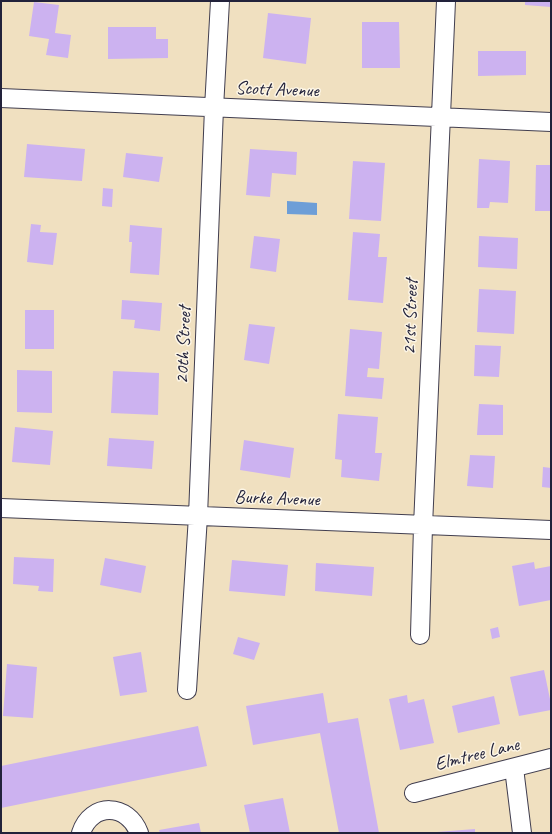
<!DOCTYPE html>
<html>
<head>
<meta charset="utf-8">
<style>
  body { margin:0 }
  #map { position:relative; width:552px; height:834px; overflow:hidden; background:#f0e0c0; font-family:Caveat,sans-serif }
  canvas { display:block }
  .frame { position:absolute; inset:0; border:2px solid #22223b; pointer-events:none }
</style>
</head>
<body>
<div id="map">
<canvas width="552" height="834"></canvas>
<div class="frame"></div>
</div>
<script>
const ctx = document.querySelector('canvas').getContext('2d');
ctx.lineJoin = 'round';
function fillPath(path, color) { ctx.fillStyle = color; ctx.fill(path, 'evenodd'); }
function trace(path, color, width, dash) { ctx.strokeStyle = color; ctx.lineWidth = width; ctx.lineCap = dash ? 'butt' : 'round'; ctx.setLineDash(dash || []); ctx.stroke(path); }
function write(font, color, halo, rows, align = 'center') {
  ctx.font = font + ' Caveat,sans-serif'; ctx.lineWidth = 3; ctx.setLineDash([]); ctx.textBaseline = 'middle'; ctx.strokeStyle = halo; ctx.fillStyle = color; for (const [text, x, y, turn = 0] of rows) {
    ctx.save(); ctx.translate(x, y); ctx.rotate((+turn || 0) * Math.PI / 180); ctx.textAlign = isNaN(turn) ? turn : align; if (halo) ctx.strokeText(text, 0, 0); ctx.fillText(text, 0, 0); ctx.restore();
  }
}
fillPath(new Path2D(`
  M287,201L317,203V215L287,214Z`), '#6d9ed7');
fillPath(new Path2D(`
  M525,1H551V7L525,5Z
  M34,2L59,5L55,33L71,35L68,58L46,55L49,39L29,36Z
  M268,13L311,18L306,64L263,58Z
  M362,22H399L400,68H362Z
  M108,27H156V39H168V58L108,59Z
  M478,51H526V75L478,76Z
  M27,144L85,149L82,181L24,177Z
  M250,149L297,152L296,175L272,173L270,197L246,195Z
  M126,153L163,157L159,182L123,177Z
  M479,159L510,161L508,203L490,202L489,208H477Z
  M353,161L385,163L381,221L349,219Z
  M536,165H551V211H535Z
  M103,188L113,189L112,207L102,206Z
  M31,224L41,225L40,232L57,233L53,265L27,262Z
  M130,225L162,228L159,275L130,273L132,242H129Z
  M353,232L380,234L378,257H387L383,303L348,300Z
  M254,236L280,239L276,272L250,268Z
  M479,236L518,238L517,269L478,267Z
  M479,289L516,291L514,334L477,332Z
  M122,300L162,303L160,331L134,328L135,320L121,319Z
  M25,310H54V349H25Z
  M249,324L275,327L269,364L244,360Z
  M350,329L382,332L379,369L368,368L367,377L384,378L382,399L345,396Z
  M475,345L501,346L499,377L474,376Z
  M17,370L52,371V413L17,412Z
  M113,371L159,373L158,415L111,413Z
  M479,404L503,405V435H477Z
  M338,414L378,417L375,453H382L379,481L341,477L342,460L335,459Z
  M15,427L53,431L50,465L12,462Z
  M109,438L154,441L152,469L107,466Z
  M244,440L294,448L290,478L240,470Z
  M470,455L495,456L493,488L467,486Z
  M543,467L551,468V488L542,487Z
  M14,557L54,559L53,592L38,591L39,586L13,584Z
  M105,558L146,566L141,593L100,585Z
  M232,560L288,565L285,596L229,591Z
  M534,562L535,569L551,566V600L519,606L512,566Z
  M316,563L374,567L372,596L315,591Z
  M498,627L500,637L492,639L490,629Z
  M238,637L260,643L254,660L233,654Z
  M141,652L147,692L120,696L113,657Z
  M7,664L37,667L33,718L3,716Z
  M544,670L551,704V710L519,716L510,677Z
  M323,693L328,723L358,718L379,833H339L320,733L253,745L246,706Z
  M407,695L408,703L424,699L434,743L400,750L389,699Z
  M494,696L500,724L458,733L452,706Z
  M198,726L207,766L1,808V766Z
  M283,798L290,833H250L244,805Z
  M199,823L201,833H160L159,830Z
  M475,829V833H437V832Z`), '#ccb2f0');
const minor = new Path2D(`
  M1,98L551,122
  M1,508L551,530
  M420,635L423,526L446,1
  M187,690L198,516L214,108L220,1
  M514,768L522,833
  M414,793L551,758
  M81,833C91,802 128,803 139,833`);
trace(minor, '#413e4f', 20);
trace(minor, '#fff', 18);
write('19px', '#22223b', '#fcf5e5', [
  ["Scott Avenue",277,90,2],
  ["21st Street",411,317,-88],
  ["20th Street",184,345,-88],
  ["Burke Avenue",277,499,2],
  ["Elmtree Lane",477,755,-14]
]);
</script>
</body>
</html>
